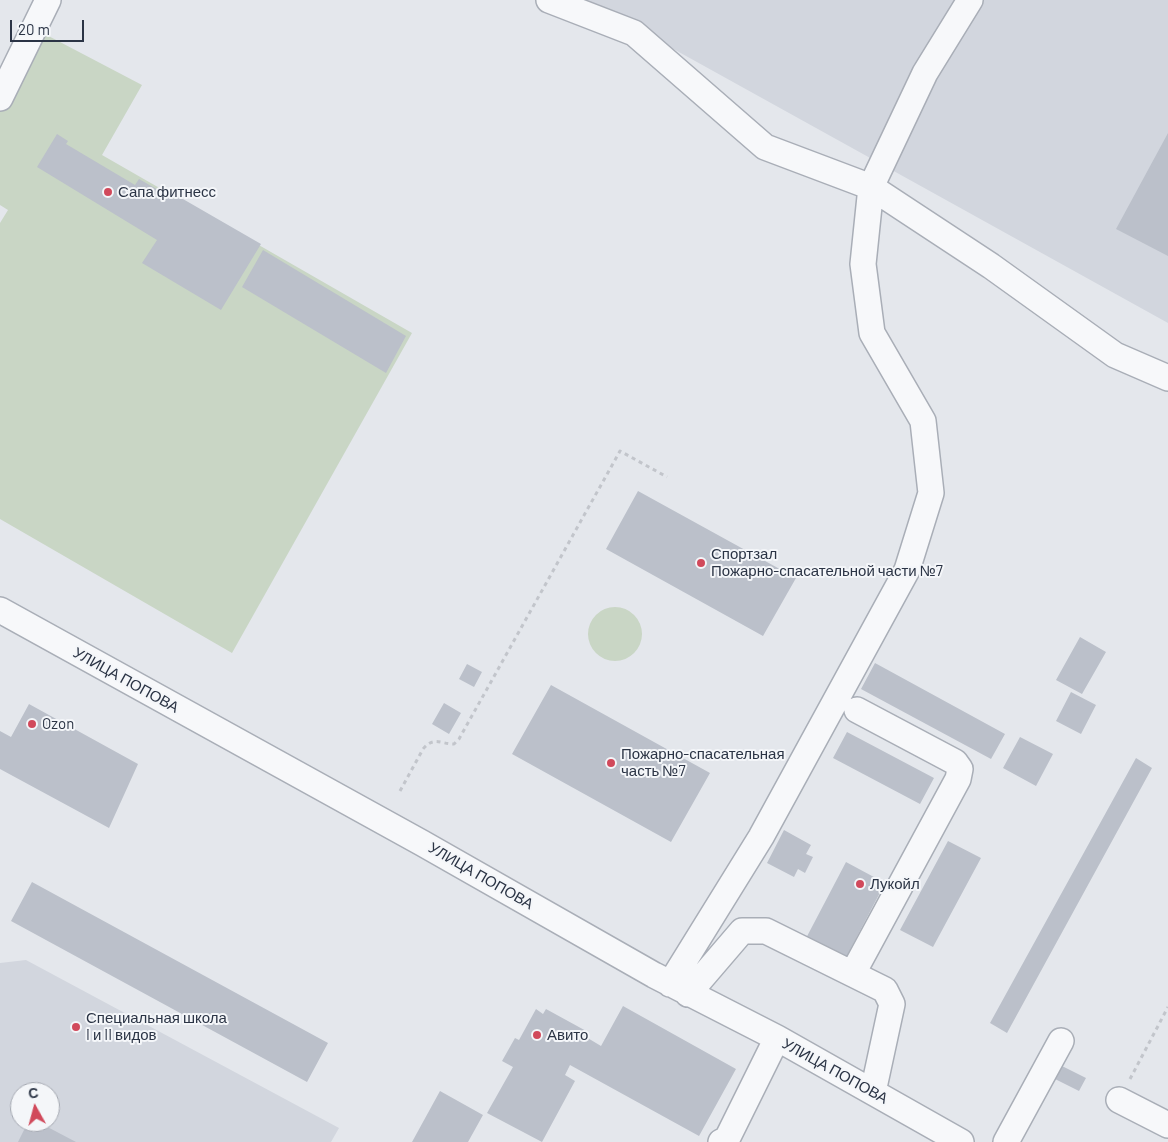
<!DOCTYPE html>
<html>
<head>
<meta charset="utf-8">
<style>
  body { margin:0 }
  #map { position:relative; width:1168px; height:1142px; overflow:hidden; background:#e4e7ec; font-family:Barlow,sans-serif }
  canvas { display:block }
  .north { position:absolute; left:10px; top:1082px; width:50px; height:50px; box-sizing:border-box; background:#f4f6f9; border:1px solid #a4a8b1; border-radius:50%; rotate:353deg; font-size:14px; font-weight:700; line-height:20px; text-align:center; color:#2b3445 }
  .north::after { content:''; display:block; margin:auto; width:18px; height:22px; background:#d1495b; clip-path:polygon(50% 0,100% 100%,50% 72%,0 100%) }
  .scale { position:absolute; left:10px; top:20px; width:74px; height:22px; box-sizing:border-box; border:2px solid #2b3445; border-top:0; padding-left:6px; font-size:15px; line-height:18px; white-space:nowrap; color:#2b3445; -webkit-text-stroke:4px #f4f6f9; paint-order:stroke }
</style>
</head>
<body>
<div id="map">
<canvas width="1168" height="1142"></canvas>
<div class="north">С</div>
<div class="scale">20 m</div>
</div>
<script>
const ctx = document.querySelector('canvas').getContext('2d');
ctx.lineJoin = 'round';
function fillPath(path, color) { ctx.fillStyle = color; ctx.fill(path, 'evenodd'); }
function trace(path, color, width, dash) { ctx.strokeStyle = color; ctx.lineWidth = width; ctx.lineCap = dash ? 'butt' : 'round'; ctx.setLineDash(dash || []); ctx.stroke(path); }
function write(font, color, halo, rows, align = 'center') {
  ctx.font = font + ' Barlow,sans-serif'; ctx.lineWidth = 4; ctx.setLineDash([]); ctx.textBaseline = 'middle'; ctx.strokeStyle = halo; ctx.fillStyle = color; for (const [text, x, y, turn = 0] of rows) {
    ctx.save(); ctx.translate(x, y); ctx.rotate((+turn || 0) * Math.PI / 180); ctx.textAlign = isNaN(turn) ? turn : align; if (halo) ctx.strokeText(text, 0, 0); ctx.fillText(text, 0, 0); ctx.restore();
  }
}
fillPath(new Path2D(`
  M585,0H1168V323Z
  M26,960L339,1128L331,1142H0V963ZM20,1092H50V1122H20Z`), '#d2d6de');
fillPath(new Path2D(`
  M39,31L142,85L102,155L412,333L232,653L0,519V223L8,210L0,205V91Z
  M588 634a27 27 0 1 1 54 0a27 27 0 1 1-54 0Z`), '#c9d6c5');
fillPath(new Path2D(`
  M1168,133V256L1116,229Z
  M57,134L68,141L66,144L135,185L139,179L174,199L176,195L261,244L221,310L142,263L157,240L37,167Z
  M263,250L406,336L386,373L242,287Z
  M638,491L796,578L763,636L606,549Z
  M1080,637L1106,652L1082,694L1056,680Z
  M875,663L1005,734L991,759L861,689Z
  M467,664L482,672L474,687L459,679Z
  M551,685L710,773L671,842L512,754Z
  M1071,692L1096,705L1081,734L1056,721Z
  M444,703L461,713L449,734L432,724Z
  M29,704L138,764L109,828L0,769V731L11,737Z
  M847,732L934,778L920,804L833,758Z
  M1020,737L1053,754L1036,786L1003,768Z
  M1136,758L1152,768L1007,1033L990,1023Z
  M784,830L811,845L806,854L813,857L805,873L798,869L794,877L767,863Z
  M948,841L981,858L933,947L900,930Z
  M846,862L885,883L842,965L803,944Z
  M32,882L328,1043L307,1082L11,921Z
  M623,1006L736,1069L699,1136L570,1065L565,1075L575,1081L542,1142L487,1113L513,1067L502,1061L515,1038L519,1040L536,1009L543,1014L546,1009L588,1032L586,1037L601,1046Z
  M1062,1066L1086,1078L1079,1091L1055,1079Z
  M440,1091L483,1115L468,1142H412Z
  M28,1122H38L76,1142H18Z`), '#bbc0ca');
const minor = new Path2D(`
  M549,0L634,33L765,147L871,187L863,264L872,333L923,421L931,493L907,570L761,837L670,984
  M970,0L925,73L871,187L991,266L1115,355L1168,378
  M0,98L48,0
  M0,610L422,843L654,975L777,1038L961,1142
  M853,973L958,779L960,769L955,762L857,710
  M688,994L742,931H766L885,990L892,1004L873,1092
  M1119,1100L1168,1125
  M721,1142L727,1139L777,1038
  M1006,1142L1061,1041`);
trace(minor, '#a9aeb7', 28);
trace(new Path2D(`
  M400,791L423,749C434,736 440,744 454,744L459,739L620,451L667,477
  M1130,1079L1168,1007`), '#c2c5cb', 3, [4, 4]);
trace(minor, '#f7f8fa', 25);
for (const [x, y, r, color] of [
  [108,192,5,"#d1495b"],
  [701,563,5,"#d1495b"],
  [32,724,5,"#d1495b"],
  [611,763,5,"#d1495b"],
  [860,884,5,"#d1495b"],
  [76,1027,5,"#d1495b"],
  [537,1035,5,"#d1495b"]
]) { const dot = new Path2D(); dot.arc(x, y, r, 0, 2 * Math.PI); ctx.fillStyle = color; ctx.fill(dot); trace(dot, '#f4f6f9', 2); }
write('15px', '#2b3445', '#f4f6f9', [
  ["Сапа фитнесс",118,192],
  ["Спортзал",711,554],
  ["Пожарно-спасательной части №7",711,571],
  ["Ozon",42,724],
  ["Пожарно-спасательная",621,754],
  ["часть №7",621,771],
  ["Лукойл",870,884],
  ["Специальная школа",86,1018],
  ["I и II видов",86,1035],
  ["Авито",547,1035]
], 'left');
write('15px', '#2b3445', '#f4f6f9', [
  ["УЛИЦА ПОПОВА",126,680,29],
  ["УЛИЦА ПОПОВА",481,876,30],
  ["УЛИЦА ПОПОВА",835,1071,29]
]);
</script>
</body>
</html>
